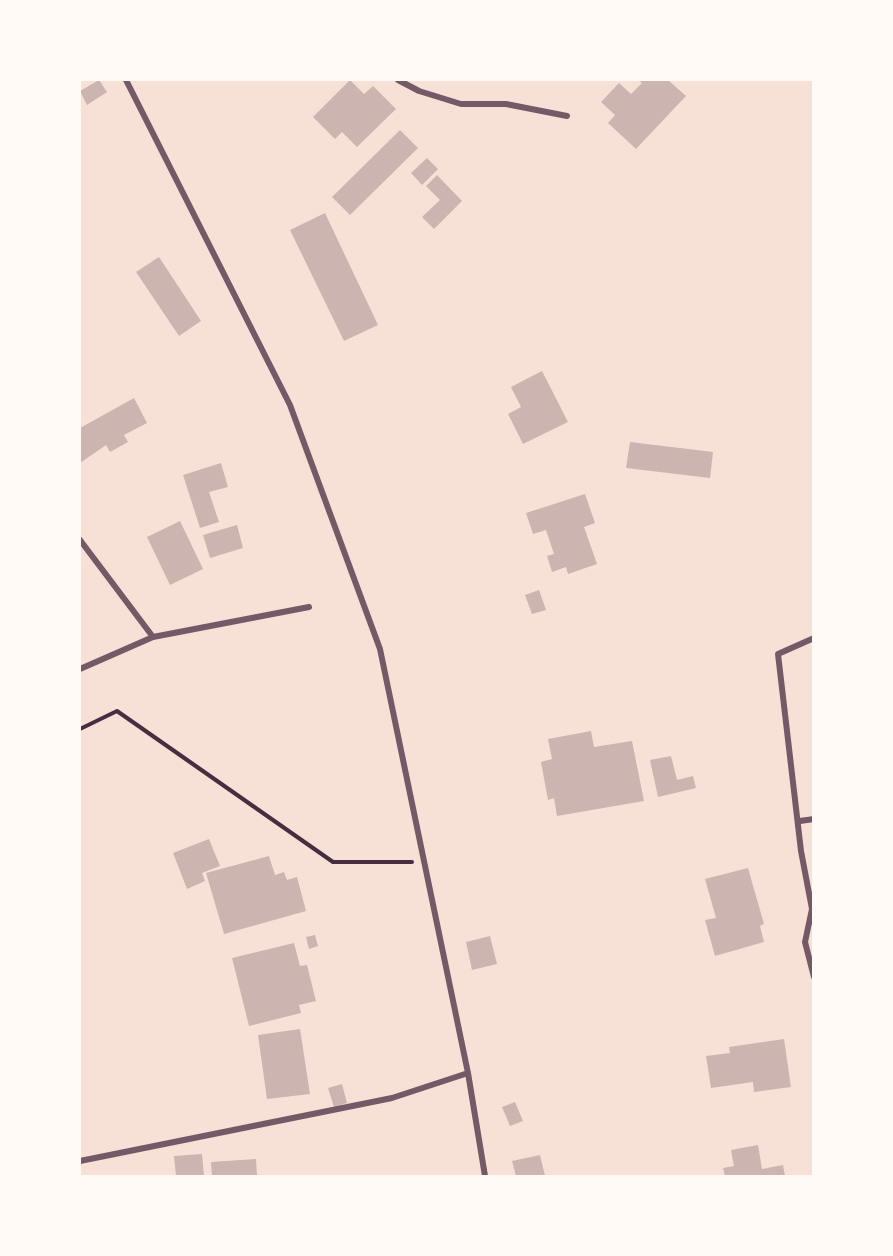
<!DOCTYPE html>
<html>
<head>
<meta charset="utf-8">
<style>
  body { margin:0 }
  #map { position:relative; width:893px; height:1256px; overflow:hidden; background:#f7e1d7; font-family:Jost,sans-serif }
  canvas { display:block }
  .frame { position:absolute; inset:0; border:81px solid #fffaf5; pointer-events:none }
</style>
</head>
<body>
<div id="map">
<canvas width="893" height="1256"></canvas>
<div class="frame"></div>
</div>
<script>
const ctx = document.querySelector('canvas').getContext('2d');
ctx.lineJoin = 'round';
function fillPath(path, color) { ctx.fillStyle = color; ctx.fill(path, 'evenodd'); }
function trace(path, color, width, dash) { ctx.strokeStyle = color; ctx.lineWidth = width; ctx.lineCap = dash ? 'butt' : 'round'; ctx.setLineDash(dash || []); ctx.stroke(path); }
fillPath(new Path2D(`
  M99,80L107,92L87,105L80,91Z
  M350,80L364,94L373,86L396,109L357,147L342,132L335,139L313,117Z
  M638,80H668L686,96L636,149L608,123L615,115L601,102L619,83L631,94L642,83Z
  M400,130L418,148L350,215L332,197Z
  M427,158L438,169L422,185L411,173Z
  M437,175L462,201L434,229L422,217L440,200L426,186Z
  M325,213L378,325L344,341L290,230Z
  M159,257L201,321L179,336L136,272Z
  M542,371L568,422L523,444L508,414L521,407L511,387Z
  M134,398L147,423L124,435L128,442L110,452L106,445L80,463V428Z
  M630,442L713,452L710,478L626,468Z
  M221,463L228,487L209,492L219,522L200,528L183,475Z
  M585,494L595,523L584,527L597,564L568,574L566,567L552,572L547,556L554,554L546,530L533,534L526,513Z
  M180,521L203,569L170,585L147,537Z
  M237,525L243,548L210,558L203,535Z
  M539,590L546,610L532,614L525,595Z
  M591,731L594,747L632,741L644,801L557,816L554,798L548,800L541,762L552,759L548,739Z
  M671,756L677,780L693,776L696,788L658,797L650,760Z
  M209,839L220,866L202,873L205,881L187,889L173,853Z
  M269,856L275,875L284,872L287,880L297,877L306,911L224,934L206,873Z
  M748,868L764,924L760,926L764,942L715,956L705,920L716,918L705,879Z
  M315,935L318,946L309,949L306,937Z
  M490,936L497,964L472,970L466,942Z
  M294,943L300,966L307,965L316,1001L299,1005L301,1013L249,1026L232,958Z
  M300,1029L310,1094L267,1099L258,1035Z
  M784,1039L791,1087L754,1092L753,1082L711,1088L706,1056L730,1053L729,1047Z
  M342,1084L347,1103L334,1107L328,1088Z
  M515,1102L523,1121L510,1126L502,1107Z
  M758,1145L762,1169L783,1165L785,1176H725L723,1168L734,1166L731,1150Z
  M202,1154L204,1176H176L174,1156Z
  M540,1155L545,1176H516L512,1161Z
  M256,1159L257,1176H212L211,1162Z`), '#ccb4b1');
trace(new Path2D(`
  M80,729L117,711L333,862H412`), '#4a2c40', 4);
trace(new Path2D(`
  M126,80L290,405L380,649L468,1073L485,1176
  M398,80L419,91L461,104H506L567,116
  M80,540L153,637
  M814,638L778,654L801,851L812,909L805,942L814,977
  M80,669L153,637L309,607
  M800,821L814,819
  M80,1161L392,1098L468,1073`), '#755966', 6);
</script>
</body>
</html>
